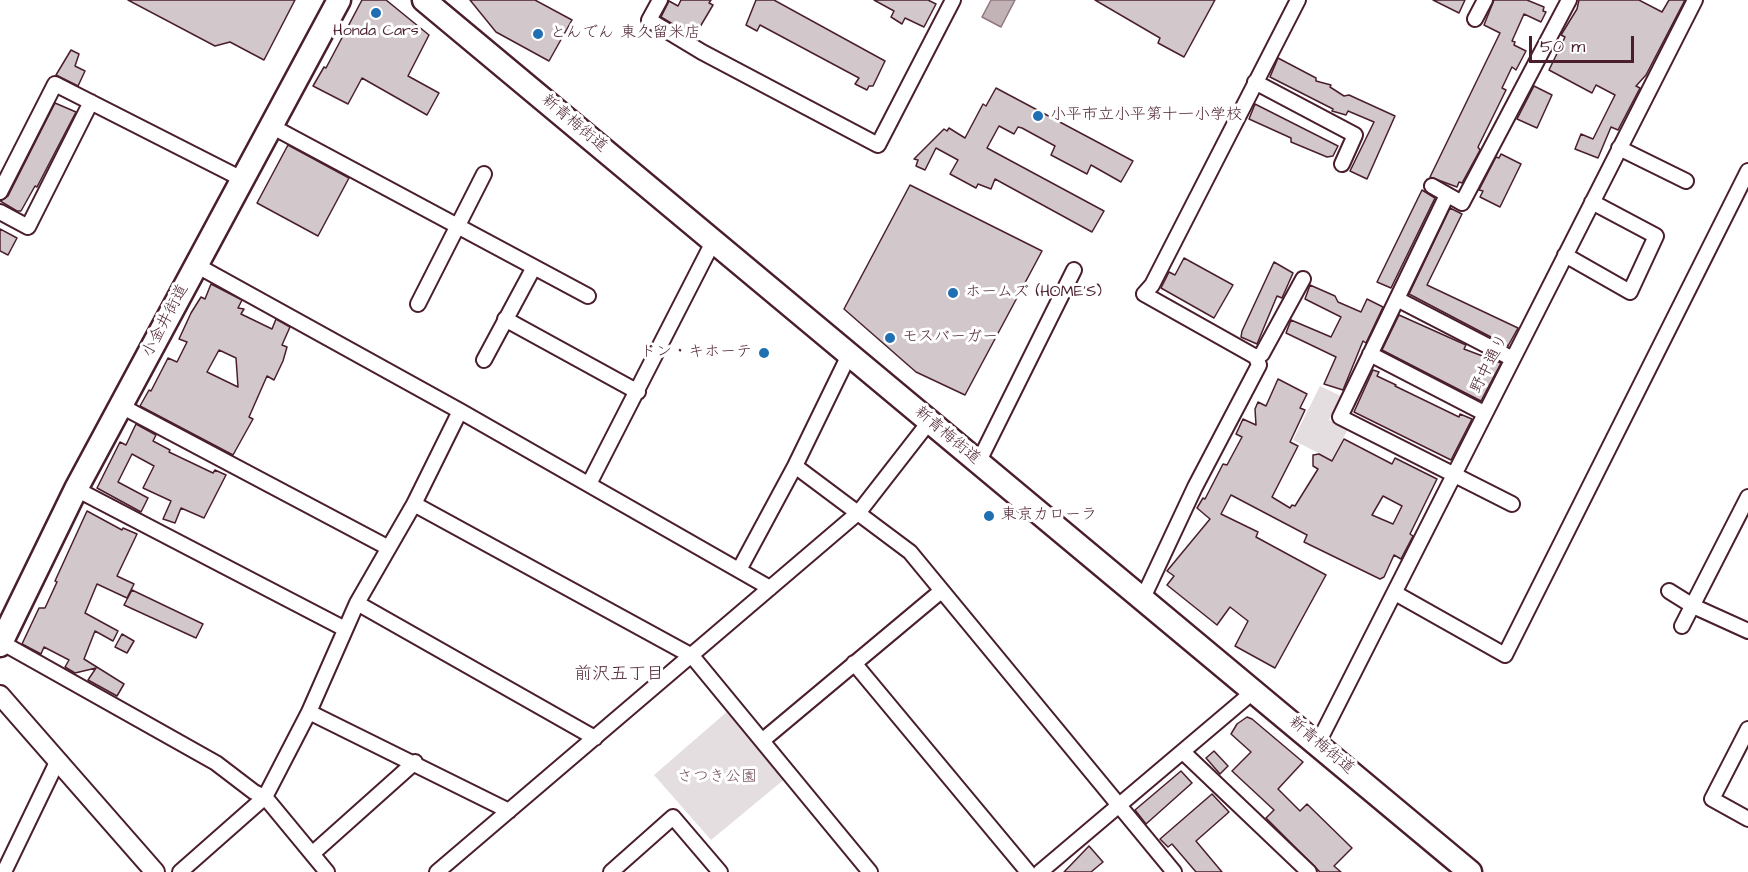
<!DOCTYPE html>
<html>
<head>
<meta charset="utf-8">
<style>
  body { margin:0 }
  #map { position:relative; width:1748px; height:872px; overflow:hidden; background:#fff; font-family:"Architects Daughter",sans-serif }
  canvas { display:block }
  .scale { position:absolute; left:1529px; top:36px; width:105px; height:27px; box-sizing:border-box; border:3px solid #4a1f2b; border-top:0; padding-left:8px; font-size:18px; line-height:21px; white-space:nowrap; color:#4a1f2b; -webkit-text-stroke:4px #fff; paint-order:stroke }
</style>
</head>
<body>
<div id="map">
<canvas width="1748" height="872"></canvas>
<div class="scale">50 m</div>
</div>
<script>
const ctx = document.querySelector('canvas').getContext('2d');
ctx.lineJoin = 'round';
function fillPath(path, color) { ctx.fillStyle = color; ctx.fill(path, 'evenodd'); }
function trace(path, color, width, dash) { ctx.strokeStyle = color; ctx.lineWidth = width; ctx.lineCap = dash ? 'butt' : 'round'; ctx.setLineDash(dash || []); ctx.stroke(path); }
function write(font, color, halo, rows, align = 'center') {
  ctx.font = font + ' "Architects Daughter","Klee One",sans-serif'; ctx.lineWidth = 6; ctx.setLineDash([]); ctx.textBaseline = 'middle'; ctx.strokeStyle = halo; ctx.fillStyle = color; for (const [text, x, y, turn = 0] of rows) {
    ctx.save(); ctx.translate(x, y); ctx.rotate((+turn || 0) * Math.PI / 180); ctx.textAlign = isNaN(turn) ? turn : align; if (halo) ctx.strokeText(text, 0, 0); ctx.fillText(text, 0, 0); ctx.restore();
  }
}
fillPath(new Path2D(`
  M1320,386L1341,396L1329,420L1348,429L1332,460L1293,440Z
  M729,710L786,778L711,840L654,775Z`), '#e5dee0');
const water = new Path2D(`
  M991,0H1015L1001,27L982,17Z`);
fillPath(water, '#c1b3b6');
trace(water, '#91787e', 1.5);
const building = new Path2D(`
  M128,0H295L264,60L230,42L215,46Z
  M362,0H386L429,35L408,76L439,93L427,115L362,78L348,104L313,86L324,67L326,68Z
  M470,0H535L572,20L549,61L496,32Z
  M681,0H711L709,3L713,5L694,37L661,17L669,1L678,6Z
  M756,0H774L885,61L873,86H869L867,90L855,84L859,78L760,25L757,31L746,25Z
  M874,0H928L936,4L924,27L905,18L902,24L891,17L894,11Z
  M1095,0H1215L1184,57L1158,43L1160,38Z
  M1433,0H1465L1459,13Z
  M1494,0H1527L1544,7L1543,11L1546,12L1541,22L1524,14L1512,41L1515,42L1514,45L1526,51L1516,70L1512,67L1502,88L1506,90L1478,147L1480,150L1462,183L1459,182L1457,187L1430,177L1500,33L1484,25Z
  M1579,0H1639L1662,12L1669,0H1685L1646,75L1636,86L1640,88L1618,130L1611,127L1598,158L1575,149L1581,134L1593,139L1615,95L1596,85L1592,93L1549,70L1565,37L1561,35L1577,9Z
  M71,50L79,54L75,66L85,71L78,86L56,75Z
  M1278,58L1316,78V81L1331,85L1330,87L1344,96L1349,95L1395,116L1367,179L1350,171L1374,122L1348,111L1346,115L1332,111L1333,109L1270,77Z
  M1534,86L1552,95L1537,128L1517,119Z
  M996,88L1133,161L1121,182L1091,165L1087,174L1051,155L1055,146L1022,128L1018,127L1014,134L999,126L987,148L1104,211L1092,232L995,179L991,189L978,184L976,188L950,174L958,160L936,148L925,170L916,166L918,160L914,159L944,129L947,131L949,128L965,138L983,104L986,106Z
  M55,103L76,112L37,187L35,186L21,211H17L0,201L8,196Z
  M1255,104L1338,146L1333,156L1327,157L1291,142V138L1249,119Z
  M288,145L349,178L318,236L257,203Z
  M1501,154L1521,164L1500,207L1480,197L1483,191L1479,190L1496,157L1499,158Z
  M910,185L1042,251L965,395L916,372L844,309Z
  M1422,190L1435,198L1391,288L1377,282Z
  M1450,208L1462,214L1427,285L1518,328L1508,346L1409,294Z
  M0,229L17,238L8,255L0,251Z
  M1184,258L1233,285L1214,318L1161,288L1169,272L1175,275Z
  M1274,262L1293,273L1282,298L1277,296L1257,344L1241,337L1242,331Z
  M211,284L242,300L238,308L244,309L241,314L272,329L276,319L290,327L282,345L287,347L283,361L274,380L267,376L249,417L253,419L233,455L140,406L149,390L151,391L168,358L177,362L187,342L179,339L191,313L201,297L205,299ZM219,350L236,358L238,387L207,372Z
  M1310,285L1335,296L1338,302L1361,312L1367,299L1383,307L1366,343L1363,341L1343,390L1324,384L1336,357L1286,333L1291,320L1331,337L1341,317L1305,299Z
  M1399,315L1466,345L1464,349L1501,363L1481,401L1382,350Z
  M1373,370L1379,372L1377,376L1396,385L1395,386L1459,417L1460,414L1472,419L1451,460L1354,412Z
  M1278,379L1307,394L1300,408L1305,410L1290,442L1298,446L1272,497L1290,508L1292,505L1295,506L1318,469L1313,466V455L1319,454L1332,461L1344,439L1392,464L1395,458L1437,479L1410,534L1413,536L1401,559L1394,555L1384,577L1380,579L1304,542L1307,535L1231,495L1221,514L1258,532L1256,537L1326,575L1275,668L1235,646L1248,621L1230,607L1217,625L1167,585L1174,576L1167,571L1210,519L1197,508L1203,498L1205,499L1223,464L1227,465L1242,437L1236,434L1243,419L1256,425L1255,409L1258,402L1266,406ZM1383,496L1402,506L1393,524L1372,515Z
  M136,424L156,435L153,441L170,450L169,452L213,473L215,470L226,475L204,518L181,508L175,523L163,519L171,501L143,488L154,466L132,454L118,482L148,498L141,512L97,488L120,442L126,445Z
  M87,511L122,530L123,528L137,534L117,576L134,584L127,598L97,584L85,613L118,631L113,641L95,631L84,659L124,684L117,696L88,680L96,668L75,673L65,667L69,660L44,647L41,654L22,644L39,608H45L57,582L55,581Z
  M132,590L203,624L196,638L124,605Z
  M122,634L134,641L127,653L115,647Z
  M1247,717L1252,719L1303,762L1278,789L1300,811L1307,804L1352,848L1334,866L1341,872H1320L1266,818L1274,810L1232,771L1251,752L1231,734L1237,724Z
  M1214,751L1228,766L1220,774L1206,758Z
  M1181,771L1192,783L1146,824L1135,810Z
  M1212,794L1229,812L1196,841L1222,872H1196L1172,844L1168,847L1160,839Z
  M1089,846L1103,862L1091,872H1064Z`);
fillPath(building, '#d2c7cb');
trace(building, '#4a1f2b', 1.5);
const minor = new Path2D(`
  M660,0L649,20L702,52L878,145L953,0
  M1475,19L1485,0
  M1255,82L1355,135L1342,164
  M271,126L588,296
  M1619,148L1686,181
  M1432,186L1462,203L1569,0
  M0,192L55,84L242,179
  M1447,195L1340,417L1512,504
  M0,212L28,227L91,102
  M1565,255L1630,292L1656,236L1592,202
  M196,265L460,411L770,588
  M1397,299L1511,358
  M418,304L484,174
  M505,319L638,392
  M1370,354L1484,413
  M1256,357L1262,354L1303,279
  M484,360L534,267
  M121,406L387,547
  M978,463L1074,270
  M795,466L910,552L1174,872
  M589,484L713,242
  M76,489L345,629
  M414,504L692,656L870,872
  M739,570L795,466L849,355
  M1669,591L1693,606L1748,631
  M1395,593L1505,655L1748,171
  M1142,600L1195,487L1259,365L1256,357L1144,294L1152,285L1298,0
  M357,603L595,738
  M1682,626L1748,497
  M1,642L216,763L254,792L265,797L327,872
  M854,663L1028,872
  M309,712L509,811
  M1748,729L1712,799L1748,819
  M763,740L940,592
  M1318,743L1695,0
  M1183,752L1309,872
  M312,854L415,762
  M4,872L58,760
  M180,872L265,797L309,712L357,603L414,504L460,411
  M437,872L859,512L929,422
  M611,872L673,817L720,872
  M1040,872L1254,691`);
const tertiary = new Path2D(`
  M0,695L155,872`);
const primary = new Path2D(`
  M424,0L1470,872
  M0,645L76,489L339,0`);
trace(minor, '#4a1f2b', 18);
trace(tertiary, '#4a1f2b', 22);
trace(primary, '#4a1f2b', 27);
trace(minor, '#fff', 14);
trace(tertiary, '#fff', 18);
trace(primary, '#fff', 22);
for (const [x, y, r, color] of [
  [376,13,6,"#1f6fb2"],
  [538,34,6,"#1f6fb2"],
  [1038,116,6,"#1f6fb2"],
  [953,293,6,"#1f6fb2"],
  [890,338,6,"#1f6fb2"],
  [764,353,6,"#1f6fb2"],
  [989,516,6,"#1f6fb2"]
]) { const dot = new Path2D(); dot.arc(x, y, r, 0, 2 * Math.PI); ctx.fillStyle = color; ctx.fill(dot); trace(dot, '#fff', 2); }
write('16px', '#4a1f2b', '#fff', [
  ["Honda Cars",376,32,"center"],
  ["とんでん 東久留米店",550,34],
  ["小平市立小平第十一小学校",1050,116],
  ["ホームズ (HOME'S)",965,293],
  ["モスバーガー",902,338],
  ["ドン・キホーテ",752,353,"right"],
  ["東京カローラ",1001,516]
], 'left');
write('16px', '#4a1f2b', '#fff', [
  ["新青梅街道",574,124,40],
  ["小金井街道",166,321,-62],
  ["野中通り",1490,364,-63],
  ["新青梅街道",947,436,40],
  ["新青梅街道",1321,746,40]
]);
write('16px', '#714f58', '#fff', [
  ["さつき公園",717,778]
]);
write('18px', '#4a1f2b', '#fff', [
  ["前沢五丁目",619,675]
]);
</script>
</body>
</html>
